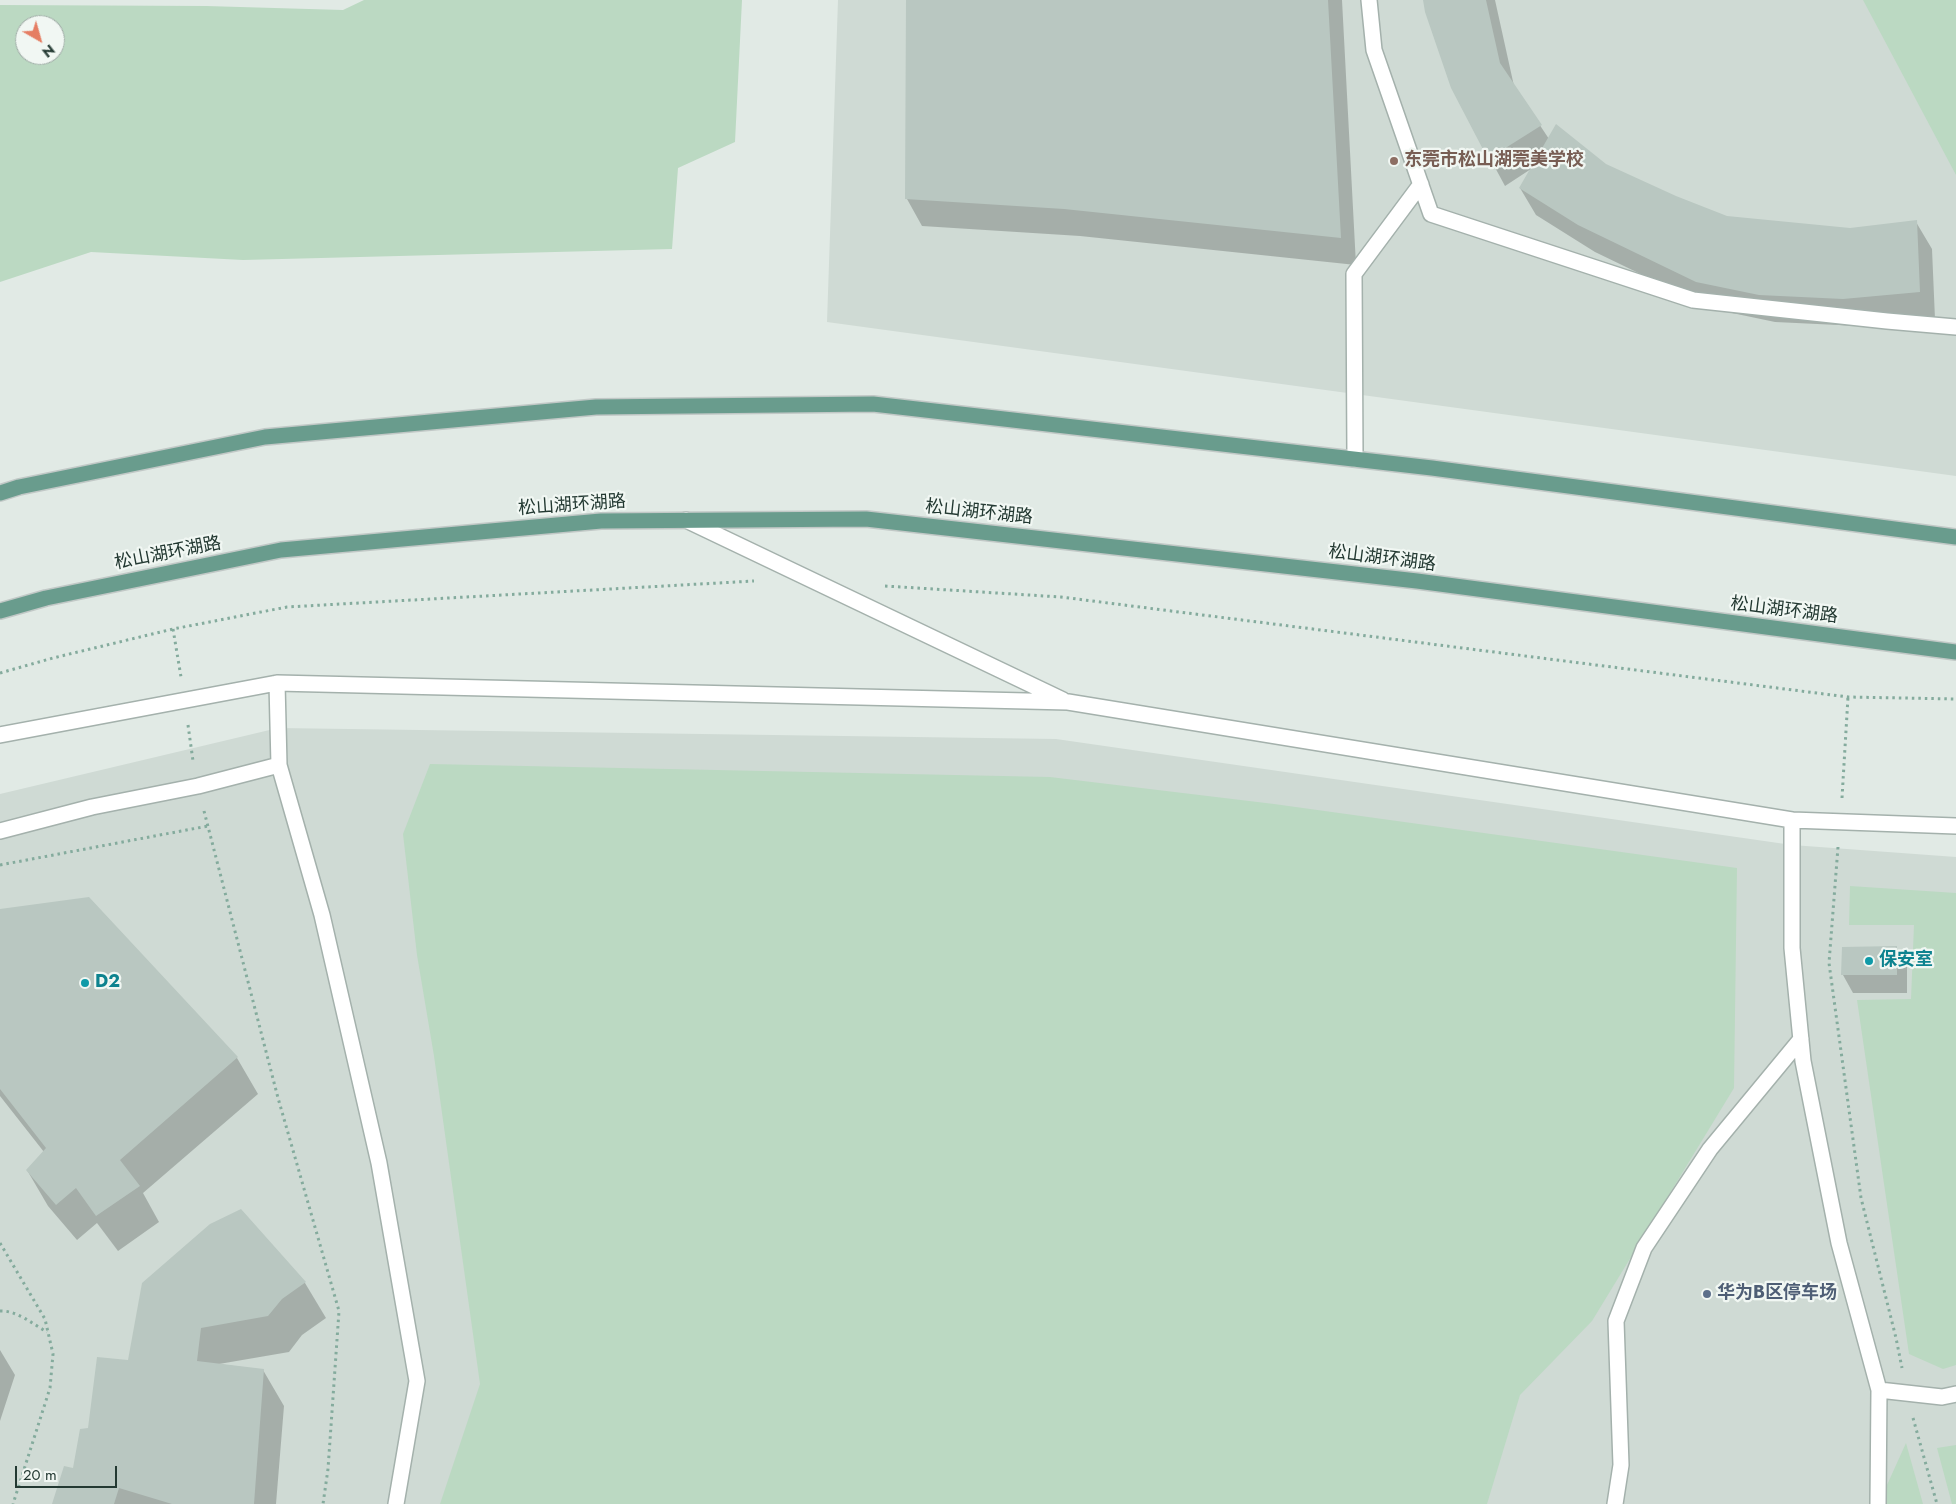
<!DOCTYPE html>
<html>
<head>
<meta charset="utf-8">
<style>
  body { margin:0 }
  #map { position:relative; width:1956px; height:1504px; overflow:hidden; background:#e1eae5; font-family:Jost,sans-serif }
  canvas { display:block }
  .north { position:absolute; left:15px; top:15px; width:50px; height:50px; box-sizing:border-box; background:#f1f7f3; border:1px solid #9faba6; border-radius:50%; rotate:142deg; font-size:14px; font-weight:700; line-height:20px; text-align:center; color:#233932 }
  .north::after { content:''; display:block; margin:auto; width:18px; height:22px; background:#e57e63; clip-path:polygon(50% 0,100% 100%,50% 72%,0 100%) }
  .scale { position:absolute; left:15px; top:1466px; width:102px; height:22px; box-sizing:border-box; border:2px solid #233932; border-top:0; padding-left:6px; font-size:15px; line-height:18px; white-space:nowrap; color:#233932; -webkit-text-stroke:4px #f1f7f3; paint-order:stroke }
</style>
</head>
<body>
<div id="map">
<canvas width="1956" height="1504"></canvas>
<div class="north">N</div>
<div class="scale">20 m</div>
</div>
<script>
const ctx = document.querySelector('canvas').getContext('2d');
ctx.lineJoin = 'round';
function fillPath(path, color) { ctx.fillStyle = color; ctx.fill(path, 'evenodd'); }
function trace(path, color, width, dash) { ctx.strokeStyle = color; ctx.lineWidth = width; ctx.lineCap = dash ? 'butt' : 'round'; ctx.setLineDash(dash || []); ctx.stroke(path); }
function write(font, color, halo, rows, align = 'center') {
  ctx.font = font + ' Jost,"Noto Sans SC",sans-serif'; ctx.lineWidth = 4.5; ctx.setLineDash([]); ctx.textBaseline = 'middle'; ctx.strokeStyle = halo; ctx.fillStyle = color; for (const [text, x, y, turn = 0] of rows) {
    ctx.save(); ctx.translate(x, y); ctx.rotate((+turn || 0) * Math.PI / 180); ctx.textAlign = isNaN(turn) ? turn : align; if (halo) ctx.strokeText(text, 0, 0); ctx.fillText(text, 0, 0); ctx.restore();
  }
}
fillPath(new Path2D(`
  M838,0H1956V476L827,322Z
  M278,728L1056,739L1792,845L1956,857V1504H0V794Z`), '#cfdad4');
fillPath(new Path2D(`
  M364,0H742L735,142L678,168L672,249L243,260L91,252L0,282V5L206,6L343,10ZM25,25H55V55H25Z
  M1863,0H1956V175Z
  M430,764L1050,777L1274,804L1737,868L1734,1088L1592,1321L1520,1395L1487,1504H440L480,1384L434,1056L417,955L403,834Z
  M1850,886L1956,893V1365L1943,1369L1909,1354L1857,1000L1911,999L1914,925H1849Z
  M1906,1443L1923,1504H1885L1887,1485Z
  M1956,1445V1504H1952L1937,1448Z`), '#bbd9c2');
fillPath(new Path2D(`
  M907,0H1342L1356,265L1080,236L922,226L907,199Z
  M1424,0H1495L1514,86L1549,139L1675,197L1726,217L1850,229L1916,222L1932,249L1935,319L1859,326L1775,322L1713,309L1595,252L1536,215L1520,188L1531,169L1505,186L1452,88Z
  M89,898L237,1058L258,1094L143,1193L159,1222L118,1251L97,1223L77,1240L48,1206L27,1170L44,1152L0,1096V910Z
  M1896,947L1907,965V993H1853L1843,975V948Z
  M241,1210L305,1283L326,1318L302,1335L289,1352L219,1364L263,1370L284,1406L276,1504H53L74,1470L89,1430L129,1361Z
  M0,1350L15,1375L0,1421Z`), '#0003');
fillPath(new Path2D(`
  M906,0H1328L1341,238L1064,209L905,199Z
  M1423,0H1486L1500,63L1542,125L1488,159L1451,88L1425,12Z
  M1556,124L1606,164L1676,196L1727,216L1850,228L1917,220L1920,292L1843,299L1759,295L1696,282L1578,225L1519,188Z
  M89,897L238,1057L120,1160L140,1186L96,1216L76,1188L56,1205L26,1170L46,1148L0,1089V909Z
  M1897,946V975H1841L1842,947Z
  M241,1209L306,1282L282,1299L268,1316L201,1328L197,1361L264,1369L254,1504H172L119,1488L114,1504H52L64,1466L73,1468L80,1429L88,1428L97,1357L128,1360L142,1283L210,1224Z`), '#b9c7c1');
const street = new Path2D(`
  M1369,0L1374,50L1431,214L1693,300L1887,321L1956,327
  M1355,459L1354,274L1421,184
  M686,520L1063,700
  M277,683L279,765
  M0,735L277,683L1068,702L1792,820
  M0,831L92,807L198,786L279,765L322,915L379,1163L417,1381L396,1504
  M1879,1390L1942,1397L1956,1394
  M1615,1504L1621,1465L1616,1321L1644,1248L1710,1149L1801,1039
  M1878,1504L1879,1390L1839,1243L1803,1061L1792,948V820L1956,826`);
const primary = new Path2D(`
  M0,493L19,487L265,437L596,407L873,404L1432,468L1956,537
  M0,611L46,598L281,550L601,521L866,519L1417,581L1956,652`);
trace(street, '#a4b1ac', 18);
trace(primary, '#c1c8c6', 18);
trace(new Path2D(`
  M885,586L1061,597L1848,697L1956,699
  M173,629L181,677
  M0,673L53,658L173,629L287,607L754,581
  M188,725L193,761
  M1842,798L1848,697
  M204,811L278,1098L339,1311L328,1469L323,1504
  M1838,847L1829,963L1861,1198L1896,1338L1902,1368
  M0,865L208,826
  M0,1243L45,1319L53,1354L50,1388L13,1504
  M0,1311C16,1310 33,1324 47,1332
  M1913,1418L1937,1504`), '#84ab9d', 3, [2.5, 4]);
trace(street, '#fff', 15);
trace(primary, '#699c8d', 15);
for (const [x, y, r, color] of [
  [1394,161,5,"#8d6e63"],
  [1869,961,5,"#0f9aa8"],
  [85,983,5,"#0f9aa8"],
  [1707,1294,5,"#5c6f8a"]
]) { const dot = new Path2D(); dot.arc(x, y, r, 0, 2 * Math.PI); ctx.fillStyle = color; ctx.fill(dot); trace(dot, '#f1f7f3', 2); }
write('bold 18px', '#785e54', '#f1f7f3', [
  ["东莞市松山湖莞美学校",1404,161]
], 'left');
write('18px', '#233932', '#f1f7f3', [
  ["松山湖环湖路",572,506,-4],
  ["松山湖环湖路",979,513,6],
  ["松山湖环湖路",168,554,-11],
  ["松山湖环湖路",1382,559,7],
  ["松山湖环湖路",1784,611,7]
]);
write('bold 18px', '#0d838f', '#f1f7f3', [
  ["保安室",1879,961],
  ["D2",95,983]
], 'left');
write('bold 18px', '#4e5e75', '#f1f7f3', [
  ["华为B区停车场",1717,1294]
], 'left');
</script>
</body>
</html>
